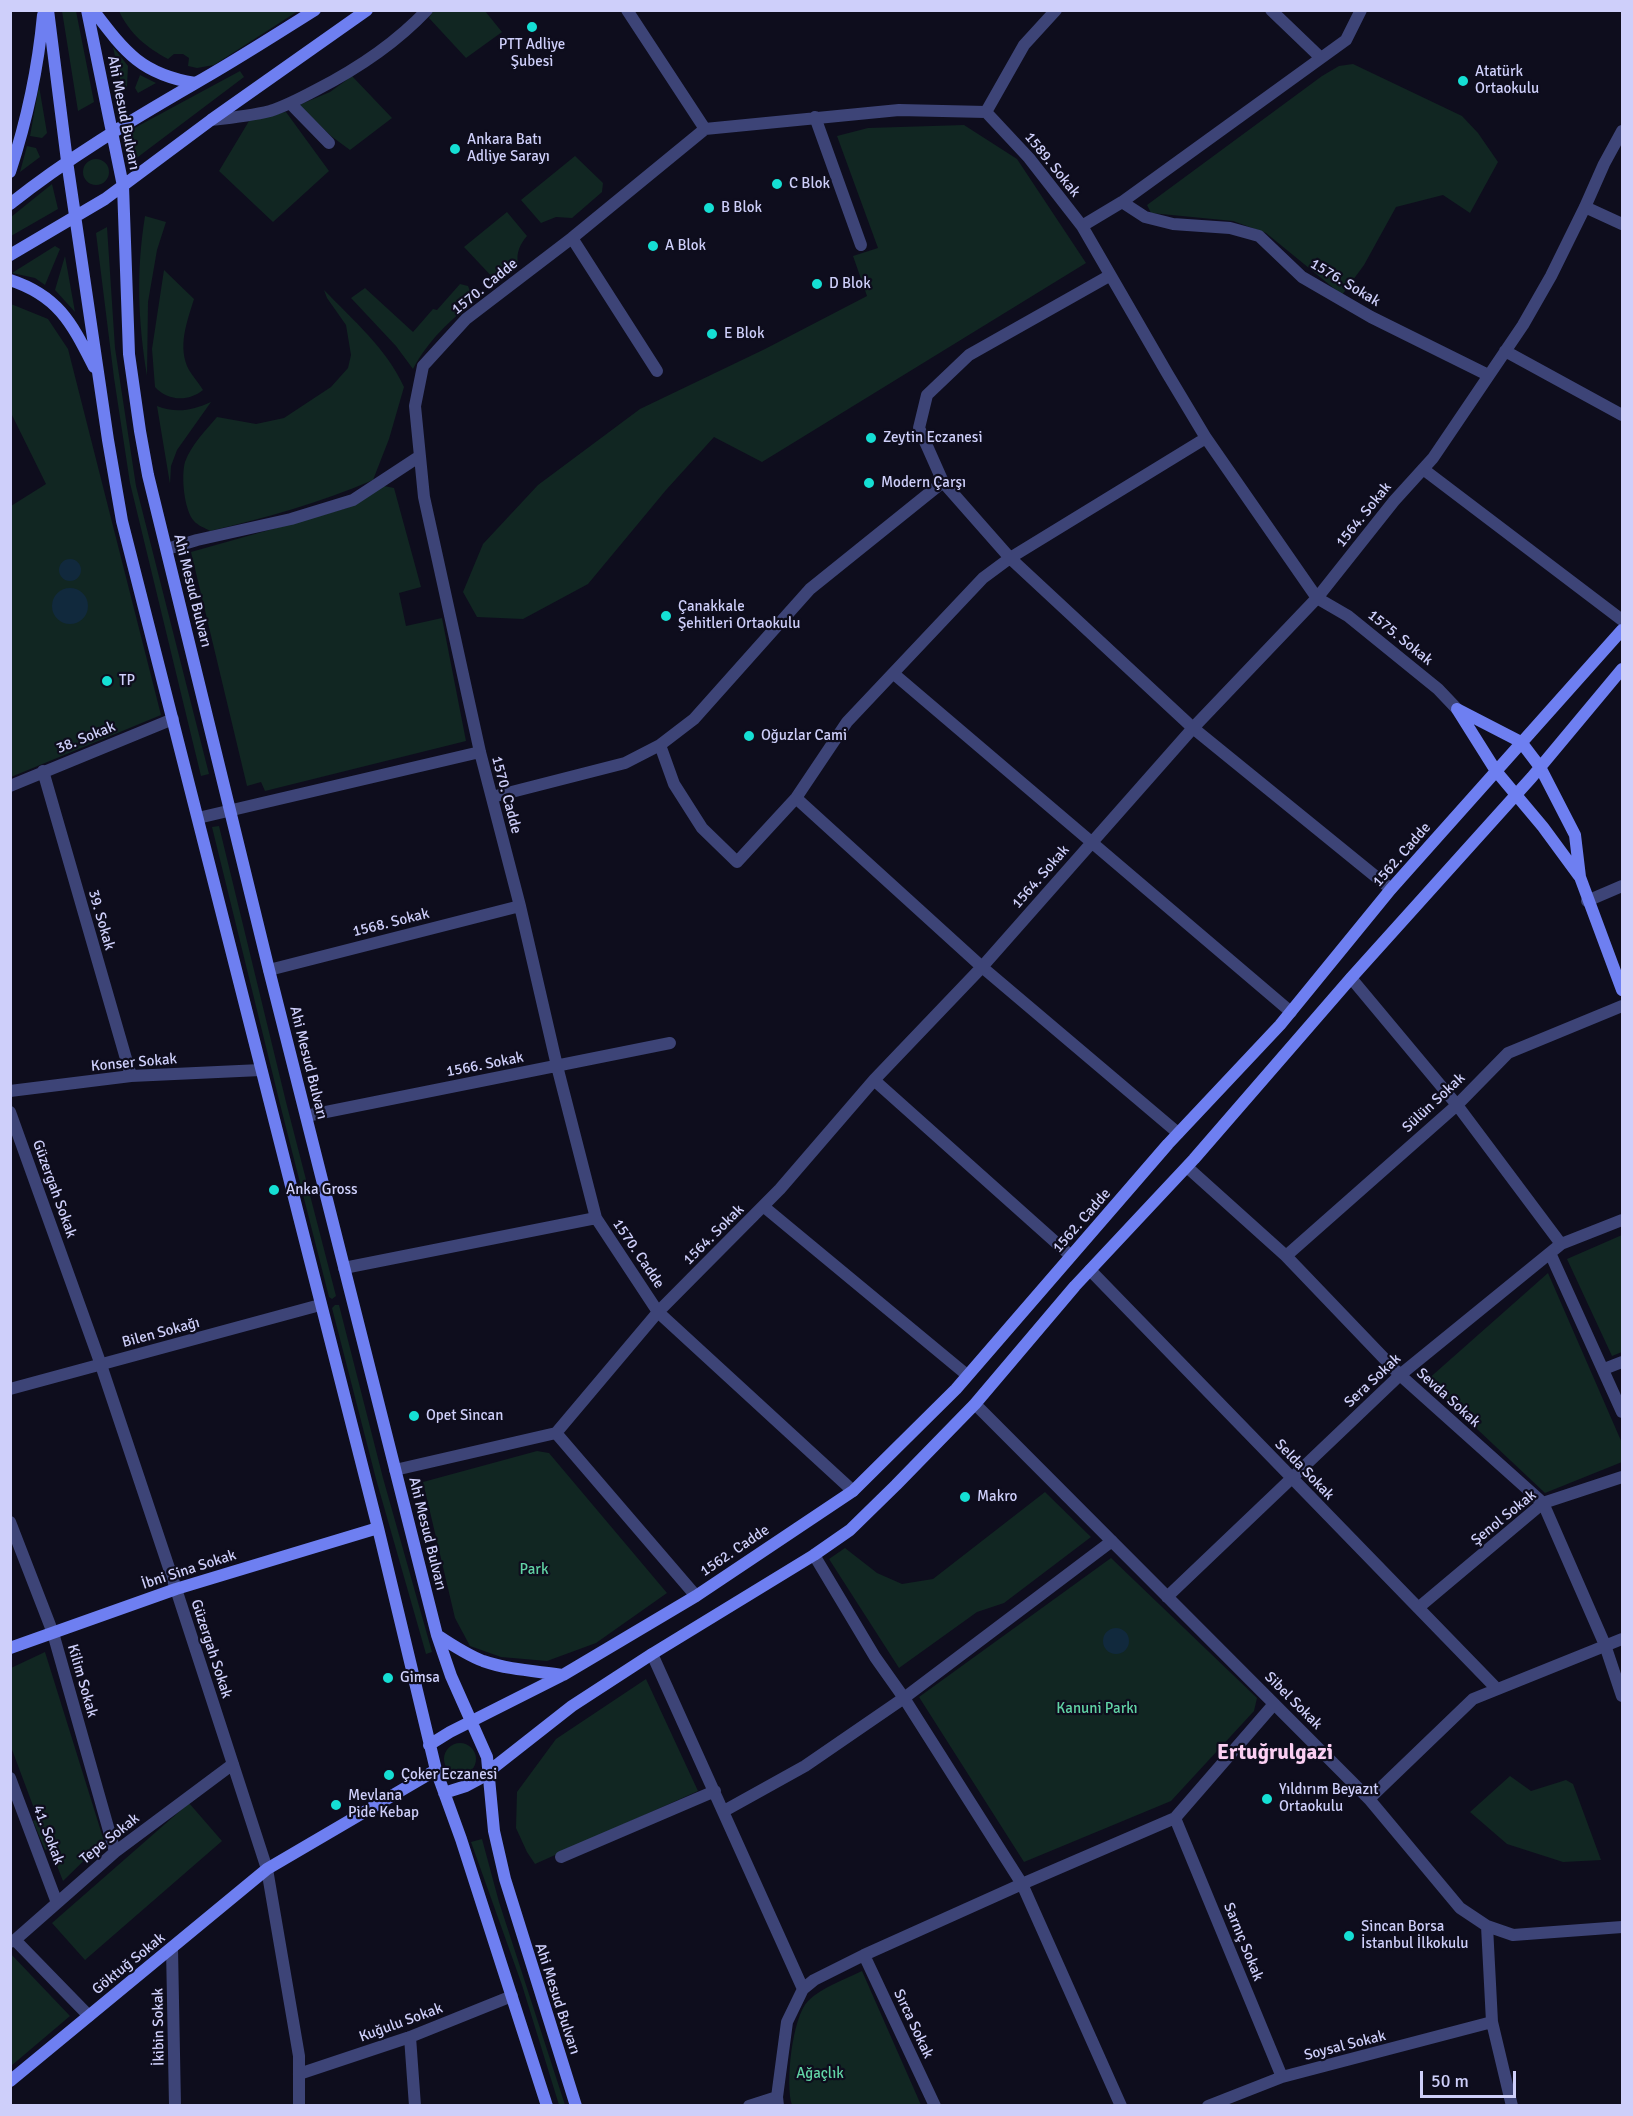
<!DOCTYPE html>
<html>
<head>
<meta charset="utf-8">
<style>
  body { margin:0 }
  #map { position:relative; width:1633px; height:2116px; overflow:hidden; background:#0e0d1d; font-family:Signika,sans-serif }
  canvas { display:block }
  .frame { position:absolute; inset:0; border:12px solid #cecffa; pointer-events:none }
  .scale { position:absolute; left:1420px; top:2071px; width:96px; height:27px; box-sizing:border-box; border:3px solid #cecffa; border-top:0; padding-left:8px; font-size:18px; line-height:21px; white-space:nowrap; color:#cecffa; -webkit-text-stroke:4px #0e0d1d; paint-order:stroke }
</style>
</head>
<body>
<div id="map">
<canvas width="1633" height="2116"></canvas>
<div class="frame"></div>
<div class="scale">50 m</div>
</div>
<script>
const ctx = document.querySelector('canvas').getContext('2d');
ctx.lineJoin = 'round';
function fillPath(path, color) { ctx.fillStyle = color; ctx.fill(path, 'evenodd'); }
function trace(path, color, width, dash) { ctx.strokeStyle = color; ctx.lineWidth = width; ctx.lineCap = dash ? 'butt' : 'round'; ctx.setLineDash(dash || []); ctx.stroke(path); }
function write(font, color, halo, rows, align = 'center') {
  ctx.font = font + ' Signika,sans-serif'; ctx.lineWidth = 4.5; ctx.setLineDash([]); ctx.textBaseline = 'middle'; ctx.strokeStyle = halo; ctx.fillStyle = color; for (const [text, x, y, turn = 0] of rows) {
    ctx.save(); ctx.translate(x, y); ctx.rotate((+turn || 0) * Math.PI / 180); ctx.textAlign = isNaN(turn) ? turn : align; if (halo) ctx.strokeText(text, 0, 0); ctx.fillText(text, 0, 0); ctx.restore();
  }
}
fillPath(new Path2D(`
  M62,11H76L94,102L78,111Z
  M119,11H298L214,65L197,68L188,66L189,58L183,54H174L168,59C146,47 130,34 119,11Z
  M433,11H485L502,32L466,58L429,18Z
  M113,47L128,66L127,87L122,88Z
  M1353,64L1462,116L1478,133L1498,162L1470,213L1443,195L1396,207L1364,265L1342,295L1266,233L1233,221L1151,213L1147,205L1322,76L1339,66Z
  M240,71L244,77L134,160L127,132Z
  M140,75L156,83L138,93L135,88Z
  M352,76L392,118L350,150L331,136L299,105L330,92Z
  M39,86L47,133L42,138L30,136Z
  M286,112L329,171L273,222L219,171L252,116Z
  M964,125L1017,159L1086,263L762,462L714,437L666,490L588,584L523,619L477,617L463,592L483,544L538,485L640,409L765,349L867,296L853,256L878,248L837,136L868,128Z
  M27,146L36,148L40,157L20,172Z
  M575,156L603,183L602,192L572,218L556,217L541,223L521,200Z
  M83 172a13 13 0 1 1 26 0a13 13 0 1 1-26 0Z
  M52,184L58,209L11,236V217Z
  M507,212L527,236C520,244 516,253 518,263L496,281L464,247Z
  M145,216L166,222L157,250L148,302L147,376C138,320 136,272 145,216Z
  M107,227L115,348L136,486L209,774L201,776L130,483L114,378L96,233Z
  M55,246L60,249L45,285L35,278L12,273Z
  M65,256L75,312L55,290Z
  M164,270L194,299C187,322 177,347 189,370C193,377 199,383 203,390C188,402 168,401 155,387L152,349Z
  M460,284L468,286L474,301C448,323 430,338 413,369L396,346L351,298L365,288L413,332L433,309L437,310Z
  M324,290C353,320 387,349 404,387L389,439L373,480C320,503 265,518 210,531C205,528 197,525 194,521C184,510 181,476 185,462C191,445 206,430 217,417L256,424L284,418L331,387L348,368L351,355L346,325L327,298Z
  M11,304L48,319L68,349L161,715L11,777V506L46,484L11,413Z
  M211,402L177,450L171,466L170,484L157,406C177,414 193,410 211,402Z
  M384,486L394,488L421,587L399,593L406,626L442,618L466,741L265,791L261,782L247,786L191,552L347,508Z
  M219,826L286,1102L336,1296L332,1299L329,1297L280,1104L212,827Z
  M1622,1235V1352L1612,1356L1567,1259Z
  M1548,1273L1622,1443V1462L1545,1493L1426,1381Z
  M335,1305H339L383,1478L432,1652L426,1654L376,1479L332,1308Z
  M537,1451L549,1453L667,1593L596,1643L547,1661L501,1657L470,1646L455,1618L423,1482Z
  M1045,1492L1091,1537L1004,1603L977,1612L899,1668L829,1559L845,1548L877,1573L902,1584L933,1579Z
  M1111,1558L1257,1698L1254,1711L1171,1801L1024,1862L919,1697Z
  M45,1652L104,1841L63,1881L50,1848L45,1850L33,1821L38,1819L11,1747V1668Z
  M646,1679L698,1791L535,1864L527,1852L516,1828L517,1792L556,1739Z
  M444 1759a16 16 0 1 1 32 0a16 16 0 1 1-32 0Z
  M1510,1776L1531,1791L1566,1780L1573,1784L1601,1860L1563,1862L1507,1844L1470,1812Z
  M189,1803L222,1841L85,1960L52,1923Z
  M482,1839L499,1902L565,2105H559L522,1985L471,1842Z
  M10,1953L70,2016L11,2066H10Z
  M862,1971L921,2105H792C785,2085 792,2017 808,2001C822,1987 844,1980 862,1971Z`), '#112622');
fillPath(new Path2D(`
  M59 570a11 11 0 1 1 22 0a11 11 0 1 1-22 0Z
  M52 606a18 18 0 1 1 36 0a18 18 0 1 1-36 0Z
  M1103 1641a13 13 0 1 1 26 0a13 13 0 1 1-26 0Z`), '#11293d');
trace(new Path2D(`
  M627,10L705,129
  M1271,10L1321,58
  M290,103L329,143
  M986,112L1024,45L1056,10
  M815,117L861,245
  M211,120C230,118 250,116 270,111C286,106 301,98 316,90C357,69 395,44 427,10
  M705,129L572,238L466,319L423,366L415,406L424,497L480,752L520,906L557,1066L596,1218L658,1312L853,1491
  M705,129L899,110L986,112L1029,158L1082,226L1167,373L1206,438L1317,598L1348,616L1438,689L1457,709
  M1122,202L1145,217L1173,224L1230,228L1259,236L1302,277L1371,317L1488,375
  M1585,207L1622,224
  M1082,226L1122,202L1346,40L1361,10
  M572,238L657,371
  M1109,276L969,355L927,395L919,428L943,482L1010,558L1193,728L1391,889
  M1505,351L1622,415
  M1423,469L1622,620
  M167,549L197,540L291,519L353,500L420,456
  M894,674L1291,1012
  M660,745L674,784L702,828L737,862L796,798L847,722L983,578L1010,558L1206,438
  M43,771L131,1076
  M10,786L173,719
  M492,797L625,763L660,745L694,719L810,589L943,482
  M796,798L982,967L1178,1133
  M198,818L480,752
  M1587,901L1622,886
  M269,970L520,906
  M1351,978L1457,1105L1561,1244
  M874,1080L1071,1256
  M10,1091L131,1076L261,1070
  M10,1112L101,1365L176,1589L267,1869L299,2056V2106
  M306,1116L670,1043
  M1187,1167L1286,1256L1400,1375L1543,1503L1605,1645L1622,1696
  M763,1206L967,1375
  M1550,1253L1622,1412
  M1286,1256L1457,1105L1508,1053L1622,1006
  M344,1268L596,1218
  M1090,1270L1497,1689
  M1604,1369L1622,1362
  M10,1389L320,1305
  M975,1404L1369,1799L1460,1908L1487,1926L1513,1935L1622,1927
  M395,1470L556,1433
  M10,1522L53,1633L115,1852
  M814,1555L875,1657L904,1698L1022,1884L1121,2106
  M696,1596L556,1433L658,1312L780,1189L874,1080L982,967L1193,728L1317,598L1394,501L1433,458L1523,325L1551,276L1585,207L1604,164L1622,131
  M1167,1597L1400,1375L1561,1244L1622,1220
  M1418,1608L1543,1503L1622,1477
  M652,1654L803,1989
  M10,1778L57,1903
  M1369,1799L1473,1699L1622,1639
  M724,1811L805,1766L904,1698L1112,1541
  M1175,1818L1282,2077
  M561,1857L715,1791
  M1487,1926L1492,2022L1512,2106
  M15,1940L89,2016
  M10,1942L15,1940L115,1852L233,1764
  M172,1948L175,2106
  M864,1955L935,2106
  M410,2037L415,2106
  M299,2074L410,2037L512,1996
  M749,2106L777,2097
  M778,2106L777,2097L787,2022L803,1989L814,1980L864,1955L1022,1884L1175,1818L1274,1704
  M1208,2106L1282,2077L1492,2022`), '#3d4477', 12);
trace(new Path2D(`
  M48,10L67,161L108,440L122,521L378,1528L436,1770L461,1839L547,2106
  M87,10L123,186L129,354L140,431L148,475L269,970L437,1635L451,1676L487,1757L494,1831L505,1879L576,2106
  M93,10C125,52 141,74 195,83
  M10,172C27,120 38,69 43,15
  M10,204C68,158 130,121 194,84C235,61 275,35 315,10
  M10,255L105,199L211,120L367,10
  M10,280C59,296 72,324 94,367
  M1457,709L1521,742L1540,767L1575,835L1580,877L1622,990
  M1457,709L1496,771L1543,827L1579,876
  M437,1635C452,1645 467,1655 483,1661C509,1670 536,1671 563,1675
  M10,1648L176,1589L378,1528
  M429,1745L450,1732L563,1675L696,1596L853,1491L956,1389L1168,1144L1280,1025L1391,889L1622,630
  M444,1793L466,1786L479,1779L572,1706L652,1654L814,1555L850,1530L896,1485L975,1404L1075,1286L1194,1159L1351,978L1532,777L1622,669
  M10,2081L267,1869L436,1770`), '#6e7ff1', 12);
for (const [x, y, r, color] of [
  [532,27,6,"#15dfd4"],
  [1463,81,6,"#15dfd4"],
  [455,149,6,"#15dfd4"],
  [777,184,6,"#15dfd4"],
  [709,208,6,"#15dfd4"],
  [653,246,6,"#15dfd4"],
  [817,284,6,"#15dfd4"],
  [712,334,6,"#15dfd4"],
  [871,438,6,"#15dfd4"],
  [869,483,6,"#15dfd4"],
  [666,616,6,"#15dfd4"],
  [107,681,6,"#15dfd4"],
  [749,736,6,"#15dfd4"],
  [274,1190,6,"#15dfd4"],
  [414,1416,6,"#15dfd4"],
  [965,1497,6,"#15dfd4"],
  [388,1678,6,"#15dfd4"],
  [389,1775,6,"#15dfd4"],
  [1267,1799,6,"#15dfd4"],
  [336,1805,6,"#15dfd4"],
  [1349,1936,6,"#15dfd4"]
]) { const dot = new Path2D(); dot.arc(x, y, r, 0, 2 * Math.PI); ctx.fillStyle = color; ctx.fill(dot); trace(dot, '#0e0d1d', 2); }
write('15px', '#cecffa', '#0e0d1d', [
  ["PTT Adliye",532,45,"center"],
  ["Şubesi",532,62,"center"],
  ["Atatürk",1475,72],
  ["Ortaokulu",1475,89],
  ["Ankara Batı",467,140],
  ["Adliye Sarayı",467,157],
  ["C Blok",789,184],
  ["B Blok",721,208],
  ["A Blok",665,246],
  ["D Blok",829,284],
  ["E Blok",724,334],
  ["Zeytin Eczanesi",883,438],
  ["Modern Çarşı",881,483],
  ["Çanakkale",678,607],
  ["Şehitleri Ortaokulu",678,624],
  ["TP",119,681],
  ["Oğuzlar Cami",761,736],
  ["Anka Gross",286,1190],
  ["Opet Sincan",426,1416],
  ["Makro",977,1497],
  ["Gimsa",400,1678],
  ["Çoker Eczanesi",401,1775],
  ["Yıldırım Beyazıt",1279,1790],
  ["Ortaokulu",1279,1807],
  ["Mevlana",348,1796],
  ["Pide Kebap",348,1813],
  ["Sincan Borsa",1361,1927],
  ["İstanbul İlkokulu",1361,1944]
], 'left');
write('15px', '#cecffa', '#0e0d1d', [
  ["Ahi Mesud Bulvarı",123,113,79],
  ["1589. Sokak",1052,165,51],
  ["1576. Sokak",1345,283,31],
  ["1570. Cadde",485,287,-39],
  ["1564. Sokak",1364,515,-51],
  ["Ahi Mesud Bulvarı",192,591,76],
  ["1575. Sokak",1400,638,39],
  ["38. Sokak",86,738,-22],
  ["1570. Cadde",506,795,75],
  ["1562. Cadde",1402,855,-49],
  ["1564. Sokak",1041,877,-49],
  ["39. Sokak",101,920,74],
  ["1568. Sokak",391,923,-14],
  ["Konser Sokak",134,1063,-5],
  ["Ahi Mesud Bulvarı",308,1063,76],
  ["1566. Sokak",485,1065,-11],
  ["Sülün Sokak",1434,1103,-43],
  ["Güzergah Sokak",54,1189,70],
  ["1562. Cadde",1082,1221,-49],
  ["1564. Sokak",714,1235,-45],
  ["1570. Cadde",638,1254,56],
  ["Bilen Sokağı",161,1333,-15],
  ["Sera Sokak",1373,1381,-43],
  ["Sevda Sokak",1448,1398,42],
  ["Selda Sokak",1304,1470,46],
  ["Şenol Sokak",1504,1518,-39],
  ["Ahi Mesud Bulvarı",427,1534,76],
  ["1562. Cadde",735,1551,-34],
  ["İbni Sina Sokak",189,1570,-18],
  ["Güzergah Sokak",211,1649,72],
  ["Kilim Sokak",82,1681,74],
  ["Sibel Sokak",1293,1701,45],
  ["41. Sokak",48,1835,69],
  ["Tepe Sokak",110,1839,-39],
  ["Sarnıç Sokak",1243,1942,68],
  ["Göktuğ Sokak",129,1964,-39],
  ["Ahi Mesud Bulvarı",557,1999,72],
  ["Kuğulu Sokak",401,2023,-20],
  ["Sırca Sokak",913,2024,65],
  ["İkibin Sokak",159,2027,-91],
  ["Soysal Sokak",1345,2046,-14]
]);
write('15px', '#61d3a5', '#0e0d1d', [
  ["Park",534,1570],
  ["Kanuni Parkı",1097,1709],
  ["Ağaçlık",820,2074]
]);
write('bold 21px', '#fbcff2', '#0e0d1d', [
  ["Ertuğrulgazi",1275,1753]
]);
</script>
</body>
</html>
